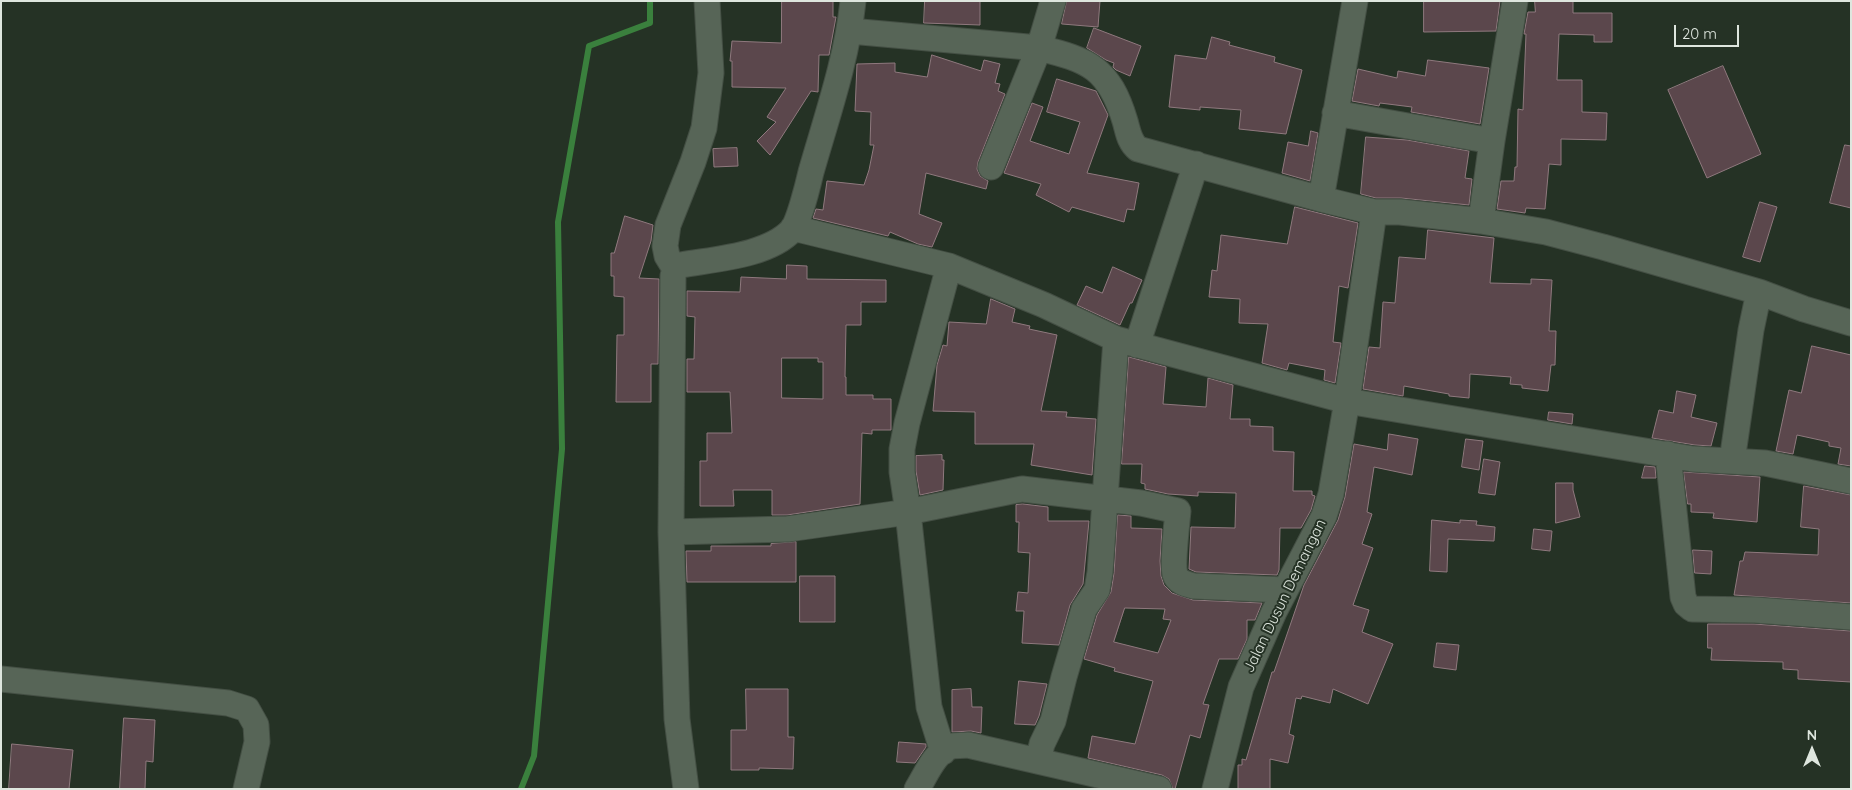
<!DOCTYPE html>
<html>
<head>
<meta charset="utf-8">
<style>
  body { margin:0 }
  #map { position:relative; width:1852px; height:790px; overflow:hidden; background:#253225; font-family:Quicksand,sans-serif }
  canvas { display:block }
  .frame { position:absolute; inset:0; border:2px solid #dee6de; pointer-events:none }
  .north { position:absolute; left:1787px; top:725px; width:50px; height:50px; -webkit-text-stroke:4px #253225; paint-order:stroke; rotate:0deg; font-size:14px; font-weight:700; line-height:20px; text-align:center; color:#dee6de }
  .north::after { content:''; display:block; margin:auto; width:18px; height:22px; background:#dee6de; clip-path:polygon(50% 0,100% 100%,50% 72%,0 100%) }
  .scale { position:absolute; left:1674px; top:25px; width:65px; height:22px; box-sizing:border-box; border:2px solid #dee6de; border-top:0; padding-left:6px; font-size:15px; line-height:18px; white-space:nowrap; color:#dee6de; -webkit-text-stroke:4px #253225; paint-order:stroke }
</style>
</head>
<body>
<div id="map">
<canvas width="1852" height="790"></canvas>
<div class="frame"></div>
<div class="north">N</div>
<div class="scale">20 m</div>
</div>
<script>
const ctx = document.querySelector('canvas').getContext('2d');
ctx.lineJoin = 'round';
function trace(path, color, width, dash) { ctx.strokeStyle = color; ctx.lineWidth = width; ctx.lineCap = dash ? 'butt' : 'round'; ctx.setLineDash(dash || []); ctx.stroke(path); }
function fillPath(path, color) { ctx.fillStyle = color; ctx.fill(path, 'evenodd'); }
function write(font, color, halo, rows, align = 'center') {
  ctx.font = font + ' Quicksand,sans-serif'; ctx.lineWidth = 4; ctx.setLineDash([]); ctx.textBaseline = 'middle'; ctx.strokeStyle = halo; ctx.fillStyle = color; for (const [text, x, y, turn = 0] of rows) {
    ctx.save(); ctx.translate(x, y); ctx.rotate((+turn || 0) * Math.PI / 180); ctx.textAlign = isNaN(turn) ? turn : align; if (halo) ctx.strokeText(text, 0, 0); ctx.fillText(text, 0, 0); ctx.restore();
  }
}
trace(new Path2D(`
  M521,789L534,756L562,449L558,222L589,46L650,23V1`), '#3a803d', 6);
const building = new Path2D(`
  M782,1H833V17H836L829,55H819L818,92L811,91L770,155L757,141L776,122L767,117L786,88L732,87V61H730L732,41L781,43Z
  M925,1H980V25L924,23Z
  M1067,1H1100L1098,27L1062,24Z
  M1424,1H1500L1496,31L1424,32Z
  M1535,1H1573V13H1612V42H1594V35L1559,34L1557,80H1582V112L1607,113L1606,140L1561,139V165L1549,164L1545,209L1526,208L1525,213L1497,209L1501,181H1514L1515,167H1517L1518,109L1523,110L1526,34H1524L1528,12H1535Z
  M1094,28L1141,46L1130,76L1116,70L1113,67L1114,63L1106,60L1087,48Z
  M1212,37L1230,42L1229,45L1275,57L1274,62L1302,70L1286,134L1239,129L1241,110L1200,107V110L1169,107L1175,55L1206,59Z
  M932,55L981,71L984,60L1000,64L995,83L1000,84L998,91L1005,94L978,162L977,169L980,176L988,181L986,189L926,173L919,214L942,223L932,247L918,244L890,232L888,236L813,218L816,209L823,210L827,181L864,185L869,170L874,145H870L871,112L855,111L857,64L895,63V72L927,77Z
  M1428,60L1489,68L1480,124L1411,112L1412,107L1380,103L1379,106L1352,101L1358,69L1397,78L1398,71L1425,76Z
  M1723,66L1761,154L1707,178L1668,90Z
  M1057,79L1096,91L1108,115L1087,173L1139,183L1134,210L1127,209L1124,222L1072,207L1069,212L1036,195L1041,184L1004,173L1032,103L1043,107L1030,141L1069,154L1080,122L1047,112Z
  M1311,131L1318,133L1310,181L1282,173L1288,142L1308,146Z
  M1366,137L1407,140L1469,151L1465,178L1472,179L1469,205L1401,198H1376L1361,194Z
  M1845,145L1851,146V208L1830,203Z
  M737,148L738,166L714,167L713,149Z
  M1760,202L1777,207L1760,262L1743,257Z
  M1295,207L1358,223L1348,288L1339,286L1333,342L1341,343L1335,383L1324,380L1325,370L1289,363L1287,370L1262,363L1268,324L1239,323L1240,299L1209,297L1212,270L1217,271L1221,235L1287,244Z
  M625,216L653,225L651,241L639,278L659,279L658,364H651V402H616L617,335H624V297L614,296V276H611V253H614Z
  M1428,230L1494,238L1490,283L1531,284V279L1552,280L1549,331H1556L1555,365H1551L1548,391L1522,388V385L1510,384L1511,377L1470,374L1469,398L1449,396V394L1404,386L1403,396L1363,389L1369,347L1380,348L1383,302L1395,303L1399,257L1425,259Z
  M787,265L807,266V279L886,280V302H861V325H846L845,377H846V395H873V399H891V430H872V434L862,433L860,504L787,515H772V490H733L734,506H700V461H707V433H732L730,392H687V359H694L695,317L687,316V291L740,292L741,277L786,279ZM782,358H818V362H823V399L782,398Z
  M1113,267L1142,280L1132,303H1130L1120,325L1077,305L1086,286L1102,293Z
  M991,299L1015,309L1012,322L1030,326L1029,329L1057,335L1041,411L1067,412L1066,417L1096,419L1092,475L1031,465L1034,444H975V412L933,411L937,365L943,345L947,346L949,322L986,324Z
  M1812,346L1851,355V466L1838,464L1841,448L1829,446V442L1797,435L1793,454L1776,451L1789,390L1801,393Z
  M1129,357L1166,367L1163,404L1206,407L1208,378L1233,385L1230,419H1250V426L1273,427V451L1294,452L1293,491H1312V495L1315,496L1311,510L1301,528H1280L1279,570L1277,575L1196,572L1189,569L1191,527L1235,528L1236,493L1198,492V496L1168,494L1145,489V484L1141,483L1142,464H1122Z
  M1677,391L1696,395L1691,417L1717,423L1711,446L1695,445L1652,438L1659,410L1673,413Z
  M1549,412L1573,414L1572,424L1548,420Z
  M1389,434L1418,439L1412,475L1374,467L1367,512L1372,514L1362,544L1373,548L1353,605L1369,610L1362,632L1393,644L1368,704L1333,689L1330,703L1302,696L1301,699L1296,698L1289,734L1294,736L1288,763L1270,759V789H1238V765H1242V759L1246,760L1272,672H1274L1304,585L1338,520L1345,497L1354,444L1387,450Z
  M1466,439L1483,441L1479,470L1462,467Z
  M942,455V460H944L943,490L920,495L916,471V456Z
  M1484,459L1500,462L1495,495L1479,493Z
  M1645,466L1655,467L1656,478H1642Z
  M1684,472L1760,477L1757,522L1713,518L1714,513L1691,512V504H1688Z
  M1556,483H1573V490L1580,517L1556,523Z
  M1804,486L1851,495V603L1734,595L1740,561H1743L1745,552L1818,555L1819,529L1801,527Z
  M1023,504L1048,507V521H1089L1083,584L1070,605L1059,645L1022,643L1024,611H1016L1018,592L1028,593L1030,553L1018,552L1019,522H1016V505Z
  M1118,515L1131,516V528L1162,529L1160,561L1161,576L1164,585L1172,593L1193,600L1262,603L1255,620H1247V639L1238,659H1219L1203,704L1209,705L1200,738L1190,735L1175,789H1173L1169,779L1162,775L1088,758L1092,736L1135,744L1153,681L1114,671L1115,668L1084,659L1097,615L1111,592L1114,573ZM1125,608L1165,609L1163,619L1171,620L1158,653L1114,642Z
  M1432,520L1460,523V520L1477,521L1476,525L1495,527L1494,541L1448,539L1447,572L1430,571Z
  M1534,529L1552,531L1550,551L1532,549Z
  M796,542V582H687L686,551H711V546H771V544Z
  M1693,550L1712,551L1711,574L1695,573Z
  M800,576H835V622H800Z
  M1708,624H1754L1851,631V682L1798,679V670L1783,669V662L1711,660L1712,648H1708Z
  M1437,643L1459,645L1456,670L1434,667Z
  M1019,681L1047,684L1039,716L1035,725L1015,724Z
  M746,689H788V737H794L793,769L759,768V770H731V730H746Z
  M971,689L972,707H982L981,733L971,731L952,732V690Z
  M124,718L155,720L153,762L146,761L145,789H120Z
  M899,742L926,744V747L915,763L897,762Z
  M12,744L73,750L69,789H9Z`);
fillPath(building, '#5b474c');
trace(building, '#8f797e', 1);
const street = new Path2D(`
  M850,31L1039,48C1089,60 1109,68 1125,121C1128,131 1129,142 1138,149L1321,199L1374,212H1400L1481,221L1546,232L1603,247L1759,292L1804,309L1851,323
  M1335,113L1492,141
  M991,167L1039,48L1053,1
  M1321,199L1355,1
  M1481,221L1492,141L1515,1
  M793,228L949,266L1044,305L1116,339L1347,401L1693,459L1765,463L1851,481
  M675,269L667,256L665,246L668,225L693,162L704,128L711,73L707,1
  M1137,345L1196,164
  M1668,454L1683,597L1686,604L1692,609L1755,610L1851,617
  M1732,461L1751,330L1759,292
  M671,532L788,529L908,512L1022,489L1141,503L1178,511C1177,522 1172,565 1175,574C1177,582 1186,584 1194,586L1285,590
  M1,679L228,703L247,709L256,725L257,742L246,789
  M943,752L929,707L908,512L902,472V449L907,423L949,266
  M1038,761L1042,744L1053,721L1064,677L1084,609L1097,590L1100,572L1116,339
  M686,789L677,719L671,532L673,276L675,269L681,265C714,259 768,256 792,230C799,221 808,185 811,172C827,116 847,59 853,1
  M917,789C926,775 935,751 952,746C957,745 963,746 968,745L1159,789
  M1215,789L1241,687L1274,612L1324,516L1331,494L1347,401L1374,212`);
trace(street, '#444f44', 27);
trace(street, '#576557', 25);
write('15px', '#dee6de', '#253225', [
  ["Jalan Dusun Demangan",1285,596,-64]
]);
</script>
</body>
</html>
